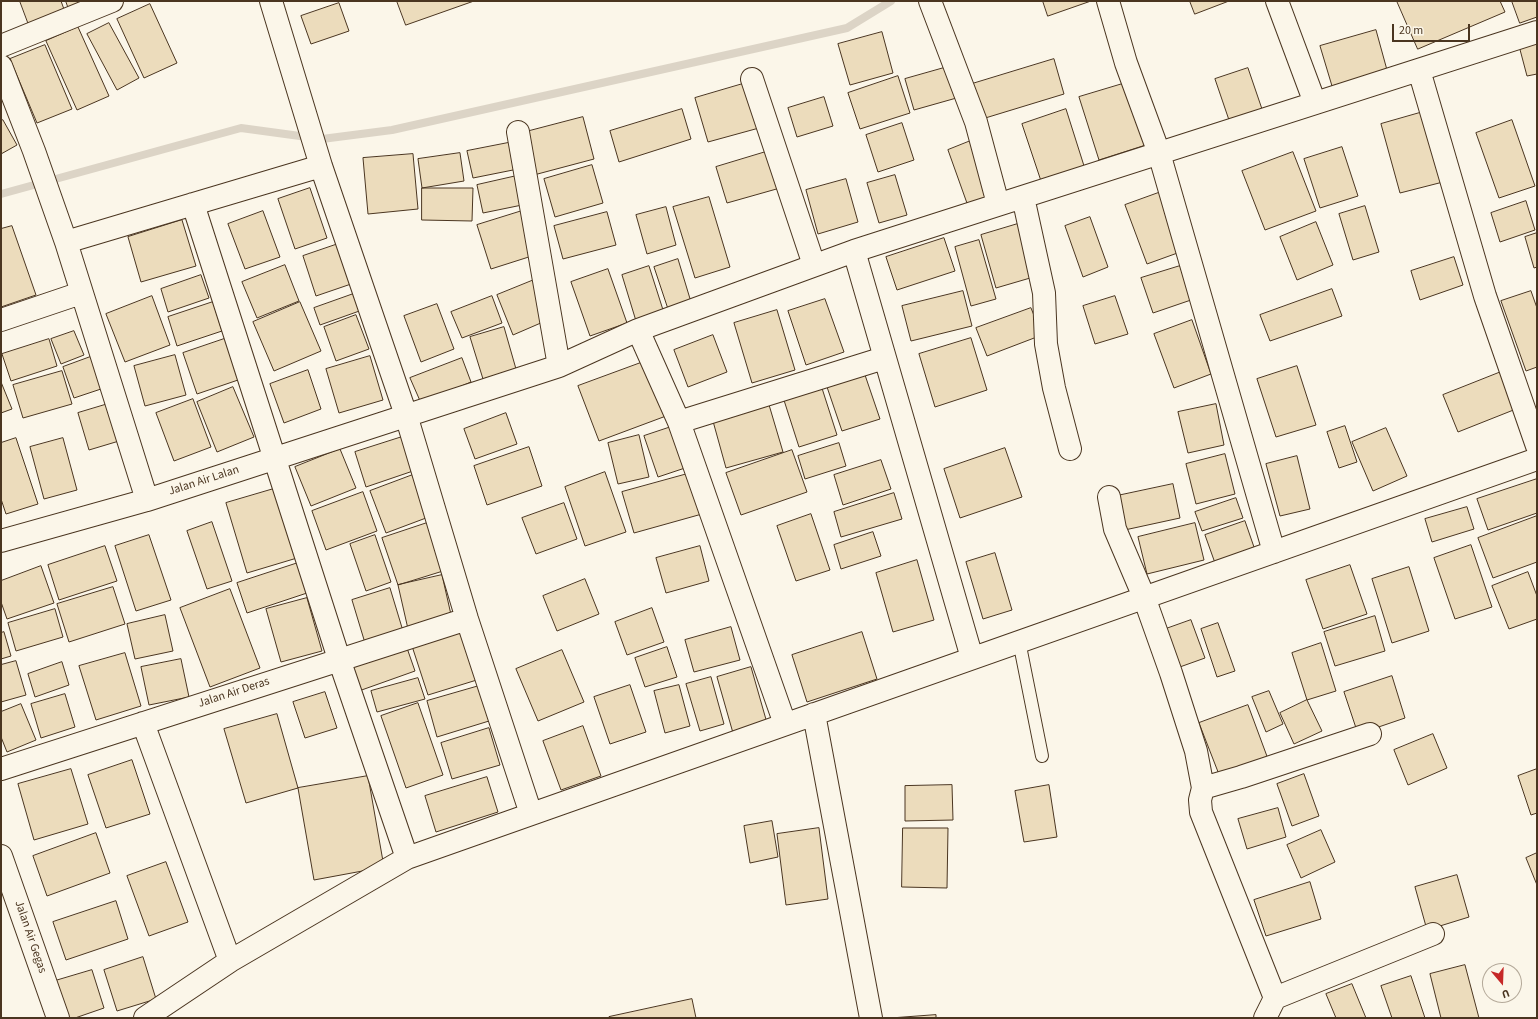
<!DOCTYPE html>
<html>
<head>
<meta charset="utf-8">
<style>
  body { margin:0 }
  #map { position:relative; width:1538px; height:1019px; overflow:hidden; background:#fbf6e9; font-family:"Source Sans 3",sans-serif }
  canvas { display:block }
  .frame { position:absolute; inset:0; border:2px solid #4a3520; pointer-events:none }
  .north { position:absolute; left:1482px; top:963px; width:40px; height:40px; box-sizing:border-box; background:#fbf6e9; border:1px solid #b4a999; border-radius:50%; rotate:161deg; font-size:11px; font-weight:700; line-height:16px; text-align:center; color:#4a3520 }
  .north::after { content:''; display:block; margin:auto; width:14px; height:18px; background:#c62828; clip-path:polygon(50% 0,100% 100%,50% 72%,0 100%) }
  .scale { position:absolute; left:1392px; top:24px; width:78px; height:18px; box-sizing:border-box; border:2px solid #4a3520; border-top:0; padding-left:5px; font-size:12px; line-height:14px; white-space:nowrap; color:#4a3520; -webkit-text-stroke:3px #fbf6e9; paint-order:stroke }
</style>
</head>
<body>
<div id="map">
<canvas width="1538" height="1019"></canvas>
<div class="frame"></div>
<div class="north">U</div>
<div class="scale">20 m</div>
</div>
<script>
const ctx = document.querySelector('canvas').getContext('2d');
ctx.lineJoin = 'round';
function trace(path, color, width, dash) { ctx.strokeStyle = color; ctx.lineWidth = width; ctx.lineCap = dash ? 'butt' : 'round'; ctx.setLineDash(dash || []); ctx.stroke(path); }
function fillPath(path, color) { ctx.fillStyle = color; ctx.fill(path, 'evenodd'); }
function write(font, color, halo, rows, align = 'center') {
  ctx.font = font + ' "Source Sans 3",sans-serif'; ctx.lineWidth = 3; ctx.setLineDash([]); ctx.textBaseline = 'middle'; ctx.strokeStyle = halo; ctx.fillStyle = color; for (const [text, x, y, turn = 0] of rows) {
    ctx.save(); ctx.translate(x, y); ctx.rotate((+turn || 0) * Math.PI / 180); ctx.textAlign = isNaN(turn) ? turn : align; if (halo) ctx.strokeText(text, 0, 0); ctx.fillText(text, 0, 0); ctx.restore();
  }
}
trace(new Path2D(`
  M1,194L241,128L322,139L392,130L847,28L891,1`), '#dcd4c6', 8);
const building = new Path2D(`
  M20,1H61L65,12L29,25Z
  M66,1H99L70,12Z
  M397,1H474L406,25Z
  M1043,1H1091L1048,16Z
  M1190,1H1229L1195,14Z
  M1397,1H1500L1505,12L1418,49Z
  M1512,1H1537V17L1520,23Z
  M339,3L349,31L311,44L301,16Z
  M150,4L177,63L144,78L117,19Z
  M109,23L139,78L117,90L87,34Z
  M78,27L109,96L77,110L46,41Z
  M1376,30L1387,70L1332,86L1320,46Z
  M882,32L893,73L850,85L838,44Z
  M1537,37V74L1527,76L1518,42Z
  M45,45L72,109L37,123L10,59Z
  M1054,59L1064,94L982,119L972,84Z
  M951,66L960,97L914,110L905,79Z
  M1248,68L1263,112L1230,123L1215,79Z
  M898,76L910,113L860,129L848,93Z
  M1129,82L1149,144L1099,160L1079,97Z
  M746,83L759,128L708,142L695,98Z
  M824,97L833,126L797,137L788,108Z
  M682,109L691,139L619,162L610,131Z
  M1066,109L1085,169L1042,184L1022,124Z
  M1423,112L1443,182L1400,193L1381,124Z
  M583,117L594,159L530,176L518,134Z
  M3,120L17,145L1,154V121Z
  M1512,120L1535,186L1499,198L1476,133Z
  M902,123L914,160L878,172L866,135Z
  M973,140L994,197L968,206L948,150Z
  M518,141L523,168L473,178L467,151Z
  M1342,147L1358,196L1320,208L1304,159Z
  M769,151L780,188L727,203L716,167Z
  M1293,152L1316,211L1265,230L1242,171Z
  M460,153L464,181L422,188L418,159Z
  M413,154L418,209L368,214L363,158Z
  M592,165L603,203L555,217L544,179Z
  M521,175L527,204L483,213L477,185Z
  M895,175L907,215L879,223L867,183Z
  M846,179L858,222L818,234L806,190Z
  M310,188L327,238L295,249L278,199Z
  M422,188H473L472,221L422,220Z
  M1161,192L1183,251L1147,264L1125,205Z
  M709,197L730,267L695,278L673,207Z
  M1526,201L1535,230L1500,242L1491,213Z
  M1365,206L1379,252L1353,260L1339,214Z
  M666,207L676,245L647,254L636,215Z
  M263,211L280,257L245,269L228,224Z
  M522,211L535,255L491,269L477,225Z
  M607,212L616,245L563,259L554,226Z
  M1090,217L1108,267L1083,277L1065,226Z
  M182,220L196,266L141,282L128,237Z
  M1316,222L1333,265L1297,280L1280,237Z
  M1021,223L1037,276L996,288L981,235Z
  M12,226L36,295L1,307V229Z
  M1537,233V267L1534,268L1525,237Z
  M944,238L955,271L897,290L886,257Z
  M979,240L996,299L971,306L955,247Z
  M341,243L354,283L316,296L303,256Z
  M1454,257L1463,285L1420,300L1411,271Z
  M678,259L691,302L668,309L654,267Z
  M285,265L299,301L257,318L242,282Z
  M649,266L664,313L636,321L622,275Z
  M1180,266L1191,300L1153,313L1141,278Z
  M608,269L627,323L590,336L571,282Z
  M201,275L209,298L168,312L161,289Z
  M534,280L550,319L513,335L497,295Z
  M1332,289L1342,316L1270,341L1260,315Z
  M963,291L972,326L911,341L902,306Z
  M1531,291L1537,308V367L1526,371L1501,301Z
  M359,292L365,309L320,325L314,308Z
  M152,296L170,345L125,362L106,314Z
  M492,296L502,323L462,338L451,312Z
  M1115,296L1128,334L1095,344L1083,306Z
  M825,299L844,352L806,365L788,311Z
  M213,302L222,331L177,346L168,317Z
  M300,302L321,351L274,371L253,322Z
  M437,304L454,349L421,362L404,316Z
  M1031,308L1042,335L987,356L976,328Z
  M777,310L795,370L752,383L734,323Z
  M356,315L369,349L336,361L324,327Z
  M1192,320L1211,374L1174,388L1154,334Z
  M504,327L516,369L483,379L470,337Z
  M74,331L84,355L61,364L51,339Z
  M713,335L727,372L688,387L674,350Z
  M227,338L241,379L197,394L183,353Z
  M971,338L987,390L935,407L919,354Z
  M49,339L57,366L11,381L2,354Z
  M175,355L186,395L145,406L134,366Z
  M93,356L104,388L74,398L63,367Z
  M370,356L383,400L339,413L326,369Z
  M462,358L471,382L421,403L410,378Z
  M646,361L666,416L599,441L578,386Z
  M1297,366L1316,425L1276,437L1257,379Z
  M308,370L321,409L284,423L270,384Z
  M62,371L72,404L23,418L13,385Z
  M864,372L880,419L842,431L826,384Z
  M1501,372L1516,409L1458,432L1443,395Z
  M1,382L12,409L1,413Z
  M820,382L837,435L799,447L782,394Z
  M233,387L254,437L217,452L197,402Z
  M767,398L783,452L726,468L711,414Z
  M193,399L211,447L174,461L156,413Z
  M108,404L119,441L89,450L78,413Z
  M1216,404L1224,445L1188,453L1178,412Z
  M506,413L517,444L475,459L464,429Z
  M680,424L694,465L658,477L644,436Z
  M1345,426L1357,462L1339,468L1327,432Z
  M1386,428L1407,476L1373,491L1352,442Z
  M639,435L649,477L618,484L608,443Z
  M402,437L413,471L366,487L355,452Z
  M16,438L38,504L6,514L1,499V443Z
  M63,438L77,490L44,499L30,447Z
  M839,443L846,466L805,479L798,456Z
  M529,447L542,486L487,505L474,466Z
  M1005,448L1022,497L960,518L944,469Z
  M340,449L356,488L311,506L295,467Z
  M792,450L807,492L741,515L726,473Z
  M1225,454L1235,494L1196,504L1186,464Z
  M1297,456L1310,509L1280,516L1266,464Z
  M881,460L891,489L843,505L834,475Z
  M605,472L626,532L585,546L565,487Z
  M418,473L434,515L386,533L370,491Z
  M691,473L702,514L634,533L622,492Z
  M1537,479V513L1488,530L1477,499Z
  M1173,484L1180,518L1120,531L1112,497Z
  M277,488L297,558L247,573L226,503Z
  M363,492L377,531L326,550L312,511Z
  M894,493L902,519L841,537L834,512Z
  M1236,498L1243,518L1202,531L1195,512Z
  M564,503L577,539L536,554L522,518Z
  M1467,507L1474,529L1432,542L1425,519Z
  M811,514L830,570L796,581L777,526Z
  M1537,516V562L1493,578L1478,538Z
  M1245,521L1255,550L1215,563L1205,535Z
  M212,522L232,581L207,589L187,531Z
  M427,523L443,571L398,585L382,538Z
  M1195,523L1204,560L1147,574L1138,537Z
  M873,532L881,556L841,569L834,545Z
  M149,535L171,600L136,611L115,546Z
  M375,535L391,582L366,591L350,544Z
  M1471,545L1492,607L1455,619L1434,558Z
  M105,546L117,581L59,600L48,565Z
  M700,546L709,581L666,593L656,558Z
  M995,553L1012,610L983,619L966,562Z
  M917,560L934,620L893,632L876,573Z
  M298,563L307,593L247,613L237,583Z
  M1350,565L1367,614L1323,629L1306,580Z
  M41,566L54,603L7,619L1,602V581Z
  M1409,567L1429,631L1392,643L1372,579Z
  M1528,572L1537,596V619L1509,629L1492,586Z
  M442,575L452,619L408,629L398,585Z
  M585,579L599,614L557,631L543,596Z
  M113,587L125,624L69,642L57,604Z
  M390,588L403,631L365,643L352,600Z
  M230,589L260,668L210,687L180,608Z
  M307,598L322,651L281,662L266,609Z
  M652,608L664,642L627,655L615,622Z
  M55,609L63,637L16,651L8,623Z
  M165,615L173,651L135,659L127,624Z
  M1375,616L1385,651L1335,666L1324,632Z
  M1191,620L1205,658L1177,668L1163,630Z
  M1218,623L1235,671L1217,677L1201,629Z
  M464,626L480,679L428,695L411,643Z
  M731,627L740,660L694,672L685,640Z
  M4,632L11,656L1,659V633Z
  M862,632L877,679L807,702L792,655Z
  M1321,643L1336,691L1307,700L1292,653Z
  M667,647L677,677L645,687L635,658Z
  M407,648L415,671L356,692L347,668Z
  M562,650L584,702L538,721L516,669Z
  M125,653L141,706L96,720L79,666Z
  M181,659L189,697L149,705L141,667Z
  M16,661L26,695L1,702V665Z
  M62,662L69,685L35,697L28,674Z
  M751,667L767,723L733,733L717,677Z
  M1392,676L1405,718L1358,734L1344,692Z
  M711,677L724,724L700,731L686,684Z
  M418,678L425,699L377,712L371,691Z
  M630,685L646,732L610,744L594,697Z
  M679,685L690,726L665,733L654,691Z
  M479,686L489,721L437,737L427,701Z
  M1269,691L1283,724L1266,732L1252,697Z
  M325,692L337,728L305,738L293,702Z
  M65,694L75,727L41,738L31,704Z
  M1307,700L1322,731L1294,744L1280,713Z
  M418,703L443,775L406,788L381,716Z
  M21,704L36,740L7,752L1,737V712Z
  M1248,705L1268,759L1220,777L1199,723Z
  M277,714L298,788L246,803L224,729Z
  M583,726L601,776L561,790L543,741Z
  M489,728L500,765L452,779L441,743Z
  M1433,734L1447,768L1408,785L1394,750Z
  M132,760L150,814L106,828L88,775Z
  M71,769L88,824L34,840L18,784Z
  M1537,769V813L1531,815L1518,776Z
  M1304,774L1319,816L1292,826L1277,784Z
  M368,776L384,867L314,880L298,788Z
  M487,777L498,812L436,832L425,796Z
  M952,785L953,820L905,821V786Z
  M1049,785L1057,837L1024,842L1015,791Z
  M1278,808L1286,837L1247,849L1238,819Z
  M772,821L778,857L750,863L744,826Z
  M819,828L828,899L786,905L777,834Z
  M903,828H948L947,888L902,887Z
  M1321,830L1335,862L1301,878L1287,845Z
  M96,833L110,873L47,896L33,856Z
  M1537,853V885L1526,858Z
  M166,862L188,922L149,936L127,876Z
  M1457,875L1469,917L1427,930L1415,887Z
  M1310,882L1321,919L1266,936L1254,900Z
  M116,901L128,939L66,960L53,922Z
  M143,957L156,999L117,1011L104,970Z
  M1465,965L1479,1018H1441L1430,974Z
  M92,970L104,1008L75,1018H67L55,981Z
  M1411,976L1425,1018H1392L1381,986Z
  M1352,984L1366,1018H1336L1326,994Z
  M692,999L696,1018H609V1017Z
  M936,1015V1018H891Z`);
fillPath(building, '#ecdcbc');
trace(building, '#4a3520', 1);
const service = new Path2D(`
  M1019,641L1042,756`);
const minor = new Path2D(`
  M271,1L321,166L406,415L467,619L531,814
  M930,1L976,122L998,204
  M1108,1L1126,63L1159,153L1274,552
  M1277,1L1315,103
  M1,46L112,1
  M1,66L34,151L66,242L147,500
  M1419,70L1485,296L1537,446
  M752,79L814,265
  M518,132L559,366
  M1023,197L1044,293L1046,344L1054,388L1070,449
  M193,204L339,659L407,858
  M66,242L321,166
  M854,251L972,658
  M1,320L81,293
  M638,330L679,422L785,724
  M679,422L884,358
  M1109,497L1115,529L1144,597L1171,673L1196,751L1203,788L1241,777L1370,734
  M1,541L147,500L559,366L638,330L854,251L1537,32
  M814,714L871,1018
  M143,723L230,961
  M1,769L467,619
  M1203,788L1200,800L1201,812L1275,998
  M1,856L58,1018
  M145,1018L230,961L407,858L1537,459
  M1265,1018L1275,998L1433,934`);
trace(service, '#4a3520', 14);
trace(minor, '#4a3520', 24);
trace(service, '#fbf6e9', 12);
trace(minor, '#fbf6e9', 22);
write('12px', '#4a3520', '#fbf6e9', [
  ["Jalan Air Lalan",204,481,-18],
  ["Jalan Air Deras",234,693,-18],
  ["Jalan Air Gegas",30,937,71]
]);
</script>
</body>
</html>
